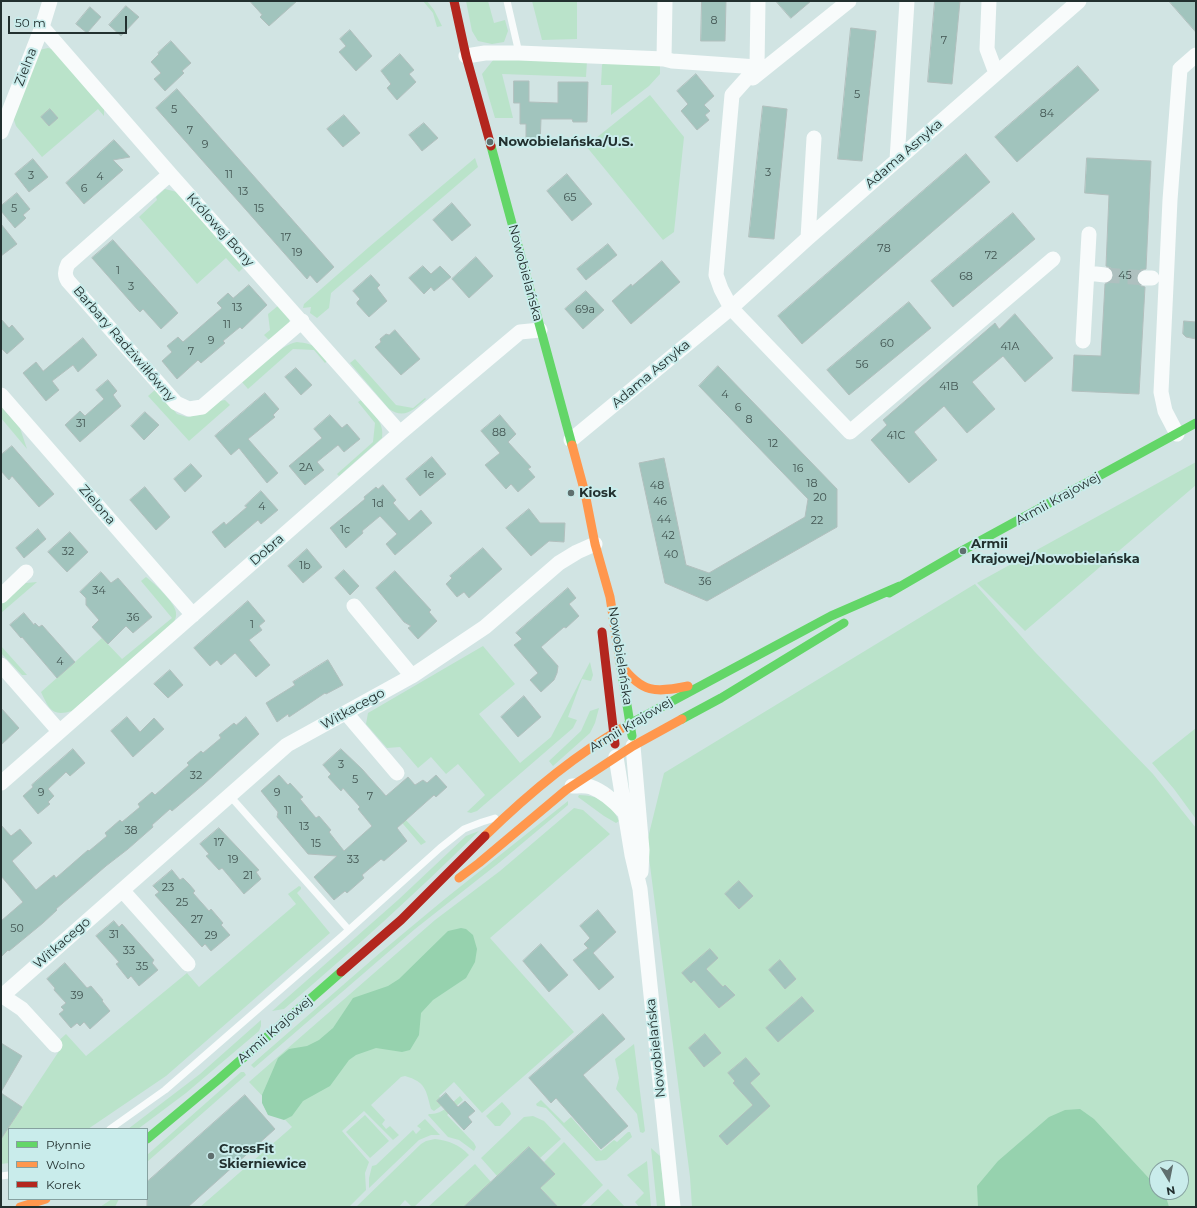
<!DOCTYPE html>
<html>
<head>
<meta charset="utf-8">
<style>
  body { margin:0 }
  #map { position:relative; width:1197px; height:1208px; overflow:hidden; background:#d1e4e3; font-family:Montserrat,sans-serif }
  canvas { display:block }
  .frame { position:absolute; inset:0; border:2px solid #22302f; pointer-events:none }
  .legend { position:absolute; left:8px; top:1128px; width:140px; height:72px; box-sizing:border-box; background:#c9eceb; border:1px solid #86a1a0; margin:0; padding:5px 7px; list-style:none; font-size:12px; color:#22302f }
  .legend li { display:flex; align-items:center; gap:8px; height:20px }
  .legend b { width:20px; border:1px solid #86a1a0 }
  .north { position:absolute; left:1149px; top:1160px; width:40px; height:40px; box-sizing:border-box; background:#c9eceb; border:1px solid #86a1a0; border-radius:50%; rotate:170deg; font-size:11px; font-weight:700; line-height:16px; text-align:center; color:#22302f }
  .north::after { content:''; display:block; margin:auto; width:14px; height:18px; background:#5f6f6e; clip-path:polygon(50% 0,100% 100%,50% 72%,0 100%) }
  .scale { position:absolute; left:8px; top:16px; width:119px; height:18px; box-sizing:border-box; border:2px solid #22302f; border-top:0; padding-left:5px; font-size:12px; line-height:14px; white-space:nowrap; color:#22302f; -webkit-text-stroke:3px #c9eceb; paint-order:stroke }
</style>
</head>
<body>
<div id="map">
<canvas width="1197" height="1208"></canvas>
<div class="frame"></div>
<ul class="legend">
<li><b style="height:5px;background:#63d668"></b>Płynnie</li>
<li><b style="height:5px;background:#ff974d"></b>Wolno</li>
<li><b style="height:5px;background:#b3261e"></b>Korek</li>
</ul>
<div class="north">N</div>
<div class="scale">50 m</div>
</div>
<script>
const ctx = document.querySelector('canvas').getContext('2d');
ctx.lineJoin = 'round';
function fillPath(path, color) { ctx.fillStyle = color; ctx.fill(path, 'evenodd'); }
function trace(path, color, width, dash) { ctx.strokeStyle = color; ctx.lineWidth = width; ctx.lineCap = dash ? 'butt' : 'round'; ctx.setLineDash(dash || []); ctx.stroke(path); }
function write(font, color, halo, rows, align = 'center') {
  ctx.font = font + ' Montserrat,sans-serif'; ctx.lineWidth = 4; ctx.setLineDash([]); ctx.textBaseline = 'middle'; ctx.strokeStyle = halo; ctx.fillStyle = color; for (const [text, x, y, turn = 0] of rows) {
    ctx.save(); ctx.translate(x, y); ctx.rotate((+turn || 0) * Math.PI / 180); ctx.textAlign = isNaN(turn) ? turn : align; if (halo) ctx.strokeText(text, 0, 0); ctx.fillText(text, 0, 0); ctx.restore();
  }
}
fillPath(new Path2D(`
  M423,1H427L434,10L442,26L437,27L433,13Z
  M466,1H488L494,23L505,20L508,31L504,42L492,44L478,41L472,31Z
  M532,1H577V39L542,40Z
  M48,48L55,50L104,108V116L98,109L42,157L16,126L13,117L39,50Z
  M494,59L587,61L586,77L502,74L513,118H495L482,74Z
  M604,62H656L660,66V74L649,86L611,115L612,85H601L602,65Z
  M650,95L684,137L674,232L663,240L586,146Z
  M475,158L478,167L331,293L329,308L317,318L310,313L311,307L303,308L304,304L369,247Z
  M165,189L177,192L243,268L239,272L226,258L197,284L139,217L157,200L156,197Z
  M279,305C295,322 292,324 276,340H269L264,335L270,330L268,314Z
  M297,342C315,344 317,347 328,360L325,363L314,350L293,349L248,389L242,382C256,370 280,345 297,342Z
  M355,359L396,405L413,408L425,398L426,399C414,409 405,420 389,409L350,363Z
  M156,389L177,414L187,417L204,414L220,401L225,400L230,405L189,441L148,396Z
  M361,400C371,412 385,421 382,438L339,476L337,474L373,442L375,423L358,402Z
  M1,406L20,428L27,449L1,418Z
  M1196,462V485L1025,631L977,583Z
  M146,577C154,583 172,600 175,609C177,614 176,618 174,622L72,711C52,717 49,709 41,692L102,638L122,659L172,618L141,581Z
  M37,582L1,613V604L26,583Z
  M975,584L1035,652L1153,774L1196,828V1207H692L690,1177L647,842L664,773ZM1157,1168H1181V1192H1157Z
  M1,646L27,675H22L1,653Z
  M483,646L515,684L479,714L520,763L551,737L590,662L593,675L591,681L582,679L568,717L577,720L573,728L477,811L471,813L467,812L485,795L458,764L446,774L431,757L418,768L400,747L387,748L366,724L368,713Z
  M599,708L595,723L590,733L553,766L549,761L581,731L590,711Z
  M1196,728V819L1174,789L1152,763Z
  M579,795C600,796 610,801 619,821L616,823L604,816L578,797Z
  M568,801V805L500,862L415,929L254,1068L251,1065L381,952L446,898Z
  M395,808L426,842L421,845L392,811Z
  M574,808L583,810L610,834L490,938L574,1032L482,1113L454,1082L439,1096L445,1103L434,1111L431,1109C426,1090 426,1082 405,1076L401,1077L371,1105L385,1120L382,1124L386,1129L390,1126L399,1135L393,1140L364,1111L342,1131L369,1162L365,1173L366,1190L349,1207H200L292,1127L249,1082L435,920L500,871Z
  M479,831C416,893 351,952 284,1009L272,1011L398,900L466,836Z
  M299,886L301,887V889L297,893L330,933L166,1076L88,1129H9V1163L1,1164V1139L61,1048L56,1043L66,1034L86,1056L187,973L199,987L296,904L288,894Z
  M261,1020V1026L259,1031L186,1093L138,1129H128L200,1074Z
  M634,1044L645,1131L643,1133L640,1132L637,1114L616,1089L619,1078L615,1059Z
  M241,1072H244L246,1075L147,1162V1155Z
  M460,1096L463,1100L447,1115L474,1143L476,1147L474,1151L459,1140L448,1137L428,1115L429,1114C443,1115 450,1104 460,1096Z
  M541,1100L564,1123L571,1117L601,1151L614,1140L617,1142L628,1132H630L632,1137L606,1160L596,1161L546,1108L537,1106L536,1104Z
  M502,1102L510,1111L511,1114L500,1126H495L486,1116Z
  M365,1115L389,1141L370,1158L346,1132Z
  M533,1116L544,1121L561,1139L540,1158L529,1147L497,1176L481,1158L524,1117Z
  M425,1119L440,1135H431L419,1140L369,1188V1178L372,1166L376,1165L413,1130L416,1134L421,1129L417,1126Z
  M435,1139C449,1141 459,1144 469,1155L414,1207H412L405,1200L399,1207H356L421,1144L426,1141Z
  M564,1142L603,1185L580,1207H558L540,1188L554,1174L544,1162Z
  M651,1148L660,1156L666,1207H657Z
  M647,1161L651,1207H639L635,1202L644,1193L627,1175Z
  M475,1164L491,1182L464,1207H428Z
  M608,1189L625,1207H589Z
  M112,1199H119L115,1207H100Z`), '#bae3ca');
fillPath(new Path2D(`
  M461,928L466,929L473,935L477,949L475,962L466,978L433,1000L421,1013L419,1035L410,1050L402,1052L376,1048L356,1055L349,1060L330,1086L303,1101L292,1116L284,1120L268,1115L262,1103V1095L278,1058L289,1049L307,1046L319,1040L333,1028L353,998L388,986L399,979L448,931Z
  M1080,1109L1094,1119L1157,1187V1192H1161L1166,1197L1169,1207H978L977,1186L998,1161L1049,1117L1065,1110Z`), '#96d2ae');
const building = new Path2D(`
  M250,1H297L269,26L260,17L262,15Z
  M702,1H726L725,41H701Z
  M776,1H811L791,18Z
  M935,1H960L952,84L928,82Z
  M1169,1H1196V32Z
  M126,6L139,17L121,36L109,25Z
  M90,7L101,17L87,33L76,24Z
  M851,28L876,31L862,161L838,159Z
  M350,30L372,56L356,71L339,52L346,46L340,39Z
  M171,41L191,63L182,71L184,73L165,91L154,79L161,73L151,62L159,54L158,53Z
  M400,54L414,70L409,74L416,82L397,100L387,88L391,84L381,71Z
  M1078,66L1099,90L1017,162L995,137Z
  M696,74L714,96L704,105L710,111L705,115L709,120L697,130L681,111L688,104L677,91Z
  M514,81H529V102L558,103V82H588L587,122H573L572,119H541L540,146H526V124H520V103H514Z
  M177,89L334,267L317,283L310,275L307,279L156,108Z
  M763,106L787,109L774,239L749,237Z
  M50,109L58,118L49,126L41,117Z
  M344,115L360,133L343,147L327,129Z
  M424,123L438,138L422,151L409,135Z
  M114,140L130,157L113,160L123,170L84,204L66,183Z
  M966,154L990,182L802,344L778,316Z
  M1087,158L1151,161L1146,269L1140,270L1137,273L1136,278L1137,283L1141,286L1145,287L1139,394L1072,391L1074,355L1101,356L1105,284L1112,281L1114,276L1113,271L1111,268L1106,266L1109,195L1085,193Z
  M33,159L48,177L29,192L15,174Z
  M567,174L592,204L572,221L547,191Z
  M17,193L30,209L23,215L26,218L15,228L1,211V206Z
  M452,203L471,225L452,241L433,220Z
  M1013,213L1035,239L953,307L931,281Z
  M1,224L17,244L1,256Z
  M113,240L178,313L161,329L143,309L140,312L137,309L92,258Z
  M608,244L617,255L586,280L577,269Z
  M476,257L493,276L469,298L452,279Z
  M662,261L680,282L631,324L612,301L631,284L632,286Z
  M423,266L431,274L440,266L451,277L434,291L431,287L424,294L409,278Z
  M371,275L380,285L377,288L387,301L369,317L357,304V302L360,299L353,291Z
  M249,285L267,305L242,329L240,327L223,341L225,343L201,363L198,360L177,379L162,361L172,352L167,346L178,337L183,342L222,308L217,303L228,293L233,298Z
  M586,291L604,310L583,329L565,309Z
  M909,302L931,328L849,395L827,370Z
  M1015,314L1053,358L1025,382L1003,356L972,382L995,409L967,433L944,406L914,432L937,460L909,483L871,440L887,425L883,420L995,323L999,329Z
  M1,319L9,328L12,325L24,339L7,354L1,348Z
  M1184,321L1196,322V339L1186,337L1183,334Z
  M395,330L420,359L401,375L375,347L381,342L380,339L386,334L389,335Z
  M83,338L97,355L78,372L73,365L52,381L59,390L46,401L23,373L36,362L43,371Z
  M718,366L837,489V527L707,601L665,583L639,463L664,458L686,565L709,573L805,517L808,499L699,386Z
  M296,368L312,385L301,395L285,377Z
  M108,380L117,391L113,395L121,406L80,442L65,425L80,411L85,416L104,399L96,390Z
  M265,393L279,409L273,415L275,417L248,439L278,473L267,483L239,448L231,455L215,436Z
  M145,412L159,425L144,440L131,426Z
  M330,415L342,428L347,424L360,439L344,452L338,445L317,462L324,470L305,485L289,466L322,438L314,429Z
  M500,415L516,434L508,442L531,467L528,469L535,477L518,492L511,484L506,489L485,465L500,453L481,431Z
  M12,446L54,494L39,507L12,476L9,480L1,471V455Z
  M432,457L446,474L420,496L406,479Z
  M191,464L202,476L185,492L174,479Z
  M383,485L396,500L393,503L409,521L421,510L432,523L395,555L386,544L397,534L380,516L362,531L363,533L346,548L330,528L365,499L364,497L376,487L378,489Z
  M145,487L170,517L156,530L130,500Z
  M261,491L278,510L261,524L258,520L225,548L212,532L224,522L226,525L247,507L245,506Z
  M529,509L540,523H565L564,542L549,541L531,556L506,528Z
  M38,529L46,539L24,558L16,548Z
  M70,532L88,552L67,572L48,552Z
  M483,548L502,569L469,598L464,592L457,597L446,584L452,578L450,576Z
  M307,549L322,567L303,583L288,566Z
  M344,570L359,586L350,595L335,578Z
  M395,571L431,610L429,612L437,621L418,639L408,628L411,626L404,622L376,588Z
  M101,572L111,583L118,578L152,617L133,633L126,626L108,644L92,627L99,620L86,605V598L80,592Z
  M568,588L576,598L569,604L579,616L566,628L564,627L541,647L558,666L557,673L554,680L541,692L530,680L538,673L514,645L522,639L516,633Z
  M248,601L265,621L259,626L262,630L249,640L270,665L256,677L235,653L221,665L217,660L210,666L194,648Z
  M24,613L34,625L35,623L39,627L42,625L75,662L57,678L22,637L21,638L10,625Z
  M328,660L343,685L326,694L325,693L289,717L288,714L277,722L266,703L295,685L293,682Z
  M170,670L183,685L168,698L154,684Z
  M524,696L541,717L518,737L501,717Z
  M1,708L19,728L1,745Z
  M127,717L140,732L154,718L164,729L133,757L111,731Z
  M246,717L259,734L204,784L172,811L170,809L152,825L153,827L128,849L106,866L56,909L57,910L43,923L9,951L8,950L1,957V921L23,902L1,876V825L11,836L20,829L32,843L12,861L36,890L54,875L56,878L88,850L89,851L107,836L105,833L112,827L120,820L122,822L140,807L138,804L152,792L155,795L189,765L187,763L201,751L203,753L221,738L219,735L234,723L236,725Z
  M73,749L85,763L70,776L66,772L48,789L54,796L48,802L50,804L38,814L23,796L33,787L32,785Z
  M341,749L362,769L386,796L408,777L415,785L423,780L427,783L436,775L447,787L436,797L434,795L397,828L407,841L384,861L381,859L362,875L364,878L347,893L345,891L334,900L314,877L337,856L308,854L277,817L278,812L261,791L279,775L288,785L290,783L303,797L300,799L316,818L319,816L331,830L329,832L344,851L372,826L358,809L360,807L343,788L341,791L328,777L331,774L323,765Z
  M219,828L259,870L256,872L261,879L244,894L222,868L219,870L206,856L209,854L200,844Z
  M172,870L180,880L183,878L189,884L195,891L193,893L209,911L211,909L223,923L221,925L230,935L211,951L205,944L202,947L155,895L159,892L153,886Z
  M739,881L753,896L739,909L725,894Z
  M598,910L616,932L593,953L614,977L599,990L573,960L588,948L589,949L584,944L590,938L580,926Z
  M114,921L119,927L122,924L154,960L152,963L158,970L139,986L131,976L128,979L116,964L119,962L96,936Z
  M541,944L568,975L549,992L523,961Z
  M710,949L718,958L706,969L723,987L725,985L735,995L719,1008L694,980L691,983L682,973Z
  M780,960L796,979L785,989L769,970Z
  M65,963L87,988L91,986L103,1000L102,1001L110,1011L90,1029L84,1022L80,1026L77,1023L71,1028L59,1014L64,1010L61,1007L66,1003L54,990L55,988L47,979Z
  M802,997L814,1011L778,1042L766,1028Z
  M603,1014L625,1039L583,1075L628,1126L601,1149L556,1098L551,1103L529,1078Z
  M705,1034L721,1053L704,1067L689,1048Z
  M1,1043L22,1056L1,1092Z
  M746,1058L760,1074L750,1083L770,1106L727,1145L719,1136L753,1105L733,1083L735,1081L728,1073Z
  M1,1093L22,1107L1,1139Z
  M446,1093L458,1107L465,1101L475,1111L468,1117L472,1122L464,1130L437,1101Z
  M245,1095L275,1129L188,1207H147V1182Z
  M529,1147L555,1174L540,1188L558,1207H464Z`);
fillPath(building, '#a1c4bd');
trace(building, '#b1bfbd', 1);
trace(new Path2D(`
  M1105,275L1145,278`), '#aec0bf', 15, [15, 8]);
trace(new Path2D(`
  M507,1L519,53
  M230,796L349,930
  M110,1129L165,1090L341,937L440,848L464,829L482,822L495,818
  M1,1176L9,1175`), '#f8fbfb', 7);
trace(new Path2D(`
  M665,1L664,59L672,61L757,67
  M989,1L987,49L996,73
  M42,27L170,174L400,433
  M466,56L485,53H519L664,59
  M757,67L732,95L716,275L721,289L731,308L850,432L1053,259
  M757,67L758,1
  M753,78L849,1
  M1,132L42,27L50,1
  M897,160L907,1
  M170,174L68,264C65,270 64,275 68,281L176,403L189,409L202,407L302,321
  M808,238L814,138
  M1087,273L1105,275
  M1145,278H1152
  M1083,341L1089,234
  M1,395L193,615
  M1177,434L1165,411L1161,392L1170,200L1180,69L1196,55
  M571,440L731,308L808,238L1079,1
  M1,596L26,572
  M354,606L412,676
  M1,665L59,731
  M346,713L397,773
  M633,746L642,850L641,872
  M616,757L632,855L640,889L673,1207
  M1,783L400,433L520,332L540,330
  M572,786C578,786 586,785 591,787C605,792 616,803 625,813
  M122,890L188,964
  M1,995L22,1009L55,1045
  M2,996L287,745L412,676L485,627L559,563L577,552L595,544`), '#f8fbfb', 15);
trace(new Path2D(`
  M491,146L572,445
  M889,593L958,553L1196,423
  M620,662L632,736
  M682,719L721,698L844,623
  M624,727L831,616L900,586
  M147,1139L219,1079L341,972`), '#63d668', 9);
trace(new Path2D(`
  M572,445L585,493L595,544L610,597L620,662
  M621,665C642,693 655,693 688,686
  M485,836C527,795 573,756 624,727
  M459,878L479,863L566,790L633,746L682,719
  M20,1207L46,1199`), '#ff974d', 9);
trace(new Path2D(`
  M454,1L466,56L491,146
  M602,632L615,744
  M341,972L401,920L485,836`), '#b3261e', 9);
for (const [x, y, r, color] of [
  [490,142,4,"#5f6f6e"],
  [571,493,4,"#5f6f6e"],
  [963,551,4,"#5f6f6e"],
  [211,1156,4,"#5f6f6e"]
]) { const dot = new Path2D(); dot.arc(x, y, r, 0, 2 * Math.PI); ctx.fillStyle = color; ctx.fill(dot); trace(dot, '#c9eceb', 1.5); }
write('11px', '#425552', null, [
  ["8",714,21],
  ["7",944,41],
  ["5",857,95],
  ["5",174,110],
  ["84",1047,114],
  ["7",190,131],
  ["9",205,145],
  ["3",768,173],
  ["11",229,175],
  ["3",31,176],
  ["4",100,177],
  ["6",84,189],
  ["13",243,192],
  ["65",570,198],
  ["5",14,209],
  ["15",259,209],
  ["17",286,238],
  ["78",884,249],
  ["19",297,253],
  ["72",991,256],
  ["1",118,271],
  ["45",1125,276],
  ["68",966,277],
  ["3",131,287],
  ["13",237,308],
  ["69a",585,310],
  ["11",227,325],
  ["9",211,341],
  ["60",887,344],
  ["41A",1010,347],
  ["7",191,352],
  ["56",862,365],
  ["41B",949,387],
  ["4",725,395],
  ["6",738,408],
  ["8",749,420],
  ["31",81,424],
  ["88",499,433],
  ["41C",896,436],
  ["12",773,444],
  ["2A",306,468],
  ["16",798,469],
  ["1e",429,475],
  ["18",812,484],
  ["48",657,486],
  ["20",820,498],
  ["46",660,502],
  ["1d",378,504],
  ["4",262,507],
  ["44",664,520],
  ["22",817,521],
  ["1c",345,530],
  ["42",668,536],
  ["32",68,552],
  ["40",671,555],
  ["1b",305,566],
  ["36",705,582],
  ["34",99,591],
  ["36",133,618],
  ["1",252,625],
  ["4",60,662],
  ["3",341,765],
  ["32",196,776],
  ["5",355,780],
  ["9",41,793],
  ["9",277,793],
  ["7",370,797],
  ["11",288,811],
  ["13",304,827],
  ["38",131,831],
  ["17",219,843],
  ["15",316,844],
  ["19",233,860],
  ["33",353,860],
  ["21",248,876],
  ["23",168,888],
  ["25",182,903],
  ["27",197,920],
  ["50",17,929],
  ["31",114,935],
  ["29",211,936],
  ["33",129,951],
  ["35",142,967],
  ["39",77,996]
]);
write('13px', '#22302f', '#c9eceb', [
  ["Zielna",26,67,-69],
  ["Adama Asnyka",904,154,-41],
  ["Królowej Bony",220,230,48],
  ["Nowobielańska",525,273,75],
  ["Barbary Radziwiłłówny",124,344,49],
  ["Adama Asnyka",651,374,-40],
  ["Armii Krajowej",1058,499,-29],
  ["Zielona",97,505,49],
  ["Dobra",267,550,-41],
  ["Nowobielańska",620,656,81],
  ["Witkacego",353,709,-29],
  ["Armii Krajowej",631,725,-31],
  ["Witkacego",62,943,-41],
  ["Armii Krajowej",275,1030,-41],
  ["Nowobielańska",656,1048,-96]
]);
write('bold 13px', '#22302f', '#c9eceb', [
  ["Nowobielańska/U.S.",498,142],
  ["Kiosk",579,493],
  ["Armii",971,544],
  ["Krajowej/Nowobielańska",971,559],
  ["CrossFit",219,1149],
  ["Skierniewice",219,1164]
], 'left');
</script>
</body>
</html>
